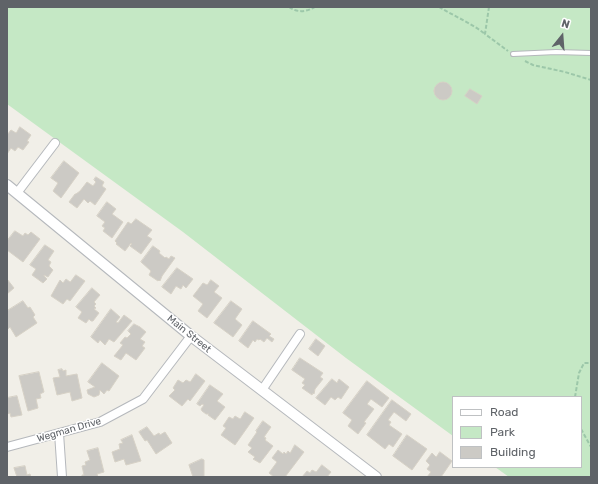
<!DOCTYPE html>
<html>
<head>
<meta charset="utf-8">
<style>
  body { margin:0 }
  #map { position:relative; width:598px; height:484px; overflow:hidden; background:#f1efe8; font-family:Rubik,sans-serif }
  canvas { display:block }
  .frame { position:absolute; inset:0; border:8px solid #5f6368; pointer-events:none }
  .legend { position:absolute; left:452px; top:396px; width:130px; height:72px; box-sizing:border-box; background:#fff; border:1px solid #bfc1c3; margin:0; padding:5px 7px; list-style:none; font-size:12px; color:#5f6368 }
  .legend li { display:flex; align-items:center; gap:8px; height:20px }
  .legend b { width:20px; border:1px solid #bfc1c3 }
  .north { position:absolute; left:542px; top:16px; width:40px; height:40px; -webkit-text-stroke:3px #fff; paint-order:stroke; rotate:17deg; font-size:11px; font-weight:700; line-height:16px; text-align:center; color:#5f6368 }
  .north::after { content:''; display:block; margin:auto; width:14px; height:18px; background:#5f6368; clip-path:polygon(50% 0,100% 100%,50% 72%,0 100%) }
</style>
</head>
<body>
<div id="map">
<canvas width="598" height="484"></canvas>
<div class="frame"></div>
<ul class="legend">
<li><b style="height:5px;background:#fff"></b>Road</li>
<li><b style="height:11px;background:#c5e8c5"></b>Park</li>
<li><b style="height:11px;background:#cccac5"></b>Building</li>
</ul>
<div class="north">N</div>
</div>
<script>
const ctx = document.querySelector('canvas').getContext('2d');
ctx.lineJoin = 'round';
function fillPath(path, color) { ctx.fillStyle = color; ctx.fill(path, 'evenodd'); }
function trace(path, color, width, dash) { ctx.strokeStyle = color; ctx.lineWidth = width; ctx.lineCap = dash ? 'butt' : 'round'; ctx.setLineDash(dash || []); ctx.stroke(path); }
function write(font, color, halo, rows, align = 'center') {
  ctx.font = font + ' Rubik,sans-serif'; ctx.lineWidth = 3; ctx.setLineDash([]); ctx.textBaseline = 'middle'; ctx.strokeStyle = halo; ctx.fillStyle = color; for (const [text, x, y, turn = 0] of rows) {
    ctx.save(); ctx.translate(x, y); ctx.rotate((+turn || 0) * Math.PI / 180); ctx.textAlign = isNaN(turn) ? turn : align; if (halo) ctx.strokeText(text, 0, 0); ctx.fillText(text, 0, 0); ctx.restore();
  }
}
fillPath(new Path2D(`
  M7,7H591V477H509L495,467H581V397H453V436L346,358L183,232L7,104Z`), '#c5e8c5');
const building = new Path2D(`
  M434 91a9 9 0 1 1 18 0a9 9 0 1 1-18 0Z
  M470,89L482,96L477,104L465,96Z
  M20,127L31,135L27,141L29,142L23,150L18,147L15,151L11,148L7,154V135L11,130L16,133Z
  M64,161L79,173L61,198L53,191L58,183L51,178Z
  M96,177L104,182L102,186L106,189L95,205L90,201L88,203L84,199L77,208L69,202L75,194H76L80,191L87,182L93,186L96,182L94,180Z
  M107,202L116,209L112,214L123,222L112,238L103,231L105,228L102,226L105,222L97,216Z
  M136,219L152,230L147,236L152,239L141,254L130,246L132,244L131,243L125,251L116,244L117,243L115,241L128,222L131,224Z
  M15,231L23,236L25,233L28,235L31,232L40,239L23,262L7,250V241Z
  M45,245L54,251L48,260L51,262L49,266L53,270L48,277L44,275V276L47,279L43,283L32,275L36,269L30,265Z
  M153,246L160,251L159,253L165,258L166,257L169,259L171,256L175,258L162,276L160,281L159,280L158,281L149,275L151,271L141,262Z
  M177,268L193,279L186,288L183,285L181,289L176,286L171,294L162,287Z
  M76,275L85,281L70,301L67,299L63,304L51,296L60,280L63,283L66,279L70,282Z
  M7,279L14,288L7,294Z
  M211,280L219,286L214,292L222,298L207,318L198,311L203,304L193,296L203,283L207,285Z
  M92,288L100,295L94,302L96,304L94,306L96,308L94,309L99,313L93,321H91L89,319L86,323L78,318L82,312L76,307Z
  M23,301L28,308L30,307L35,315L33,317L37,323L16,337L10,327L8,329L7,328V311Z
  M231,301L242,309L235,319L242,325L233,337L214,323Z
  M111,309L120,317L116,322L118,323L124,315L132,321L114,342L109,339L105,345L100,340L98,343L91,337Z
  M253,321L271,334L269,336L274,339L272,342L267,338L264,342L260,339L259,340L257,339L255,342L253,340L248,348L239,341Z
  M134,324L140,327L146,332L140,339L145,342L142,346L145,348L136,360L126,353L121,360L114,356L123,345L120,343L125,337L127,338L131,334L128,331Z
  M316,339L325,346L318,356L309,349Z
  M300,358L323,373L320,377L323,379L315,389L314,394L313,393L312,395L302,388L305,385L302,383L305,379L292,370Z
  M102,363L119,376L109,391L107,390L104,394L100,390L99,395L94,397L88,394L87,390L95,387L88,382Z
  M62,369L63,371L66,370V376L77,374L82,398L72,401L70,392L57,395L53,378L60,377L58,370Z
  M39,372L44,392L40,394L41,398L36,399L38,408L28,411L19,376Z
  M196,374L205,381L190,401L188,399L182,406L169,396L175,390L173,388L178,380L183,383L186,380L190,382Z
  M332,379L337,383L339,379L349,387L341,399L338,397L335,400L331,397L325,405L316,398Z
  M367,381L389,398L382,407L371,399L367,404L374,409L364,422L366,423L358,434L348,426L352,420L343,413Z
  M210,385L223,394L217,401L225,407L215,420L208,415L209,414H206L202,411L201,409L204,405L202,404L200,406L197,404Z
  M17,396L22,415L11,417L10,413L7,414V398Z
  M392,400L411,414L406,421L394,412L388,420L391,422L389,425L402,434L393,447L389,444L385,449L367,435Z
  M245,412L254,418L235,445L221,435L226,428L223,426L229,417L233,419L235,416L240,419Z
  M263,421L271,427L264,437L266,438L265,440L273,446L260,463L253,459L255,457L248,452L252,448L248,445L257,432L256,431Z
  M147,427L154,436L159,433L160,435L165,432L172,443L156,454L149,443L147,440L145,441L139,432Z
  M132,435L141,461L126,465L124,459L115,462L112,452L120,449L119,444L123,443L121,440Z
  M407,435L427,449L412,470L393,456Z
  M295,445L304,452L285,477H274L269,473L277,462L272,458L278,450L283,454L284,452L286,454L288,451L290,453Z
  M98,448L104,472L97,474L98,477H82V475H84L82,466L86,465L85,462L90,460L87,451Z
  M440,452L452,461L441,477H427L431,472L427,469L430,465L426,461L432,453L436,457Z
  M202,459L204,460V477H193L189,465Z
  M322,465L331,472L327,477H302L307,471L310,473L312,470L316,472Z
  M25,466L27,475L30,474L31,477H17L14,468Z`);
fillPath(building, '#cccac5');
trace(building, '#d6d1c6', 1);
const service = new Path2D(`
  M513,54L556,52L591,53`);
const minor = new Path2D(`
  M17,193L55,143
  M262,390L300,334
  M59,433L62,477
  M7,447L100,422L143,399L191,336`);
const tertiary = new Path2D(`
  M7,185L191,336L376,477`);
trace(service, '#b5b8bc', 6);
trace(minor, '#b5b8bc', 10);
trace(tertiary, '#b5b8bc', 12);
trace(new Path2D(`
  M289,7C298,13 306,12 315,7
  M439,7C454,16 471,23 485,34
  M489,7L485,34L508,51
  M525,61L533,65L565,72L591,80
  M575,397L579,373L584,363H591
  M581,429L591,447`), '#9cc7a9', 2, [4, 2]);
trace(service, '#fff', 4);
trace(minor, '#fff', 8);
trace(tertiary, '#fff', 10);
write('10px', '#5f6368', '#fff', [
  ["Main Street",189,334,39],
  ["Wegman Drive",69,430,-16]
]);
</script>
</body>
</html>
